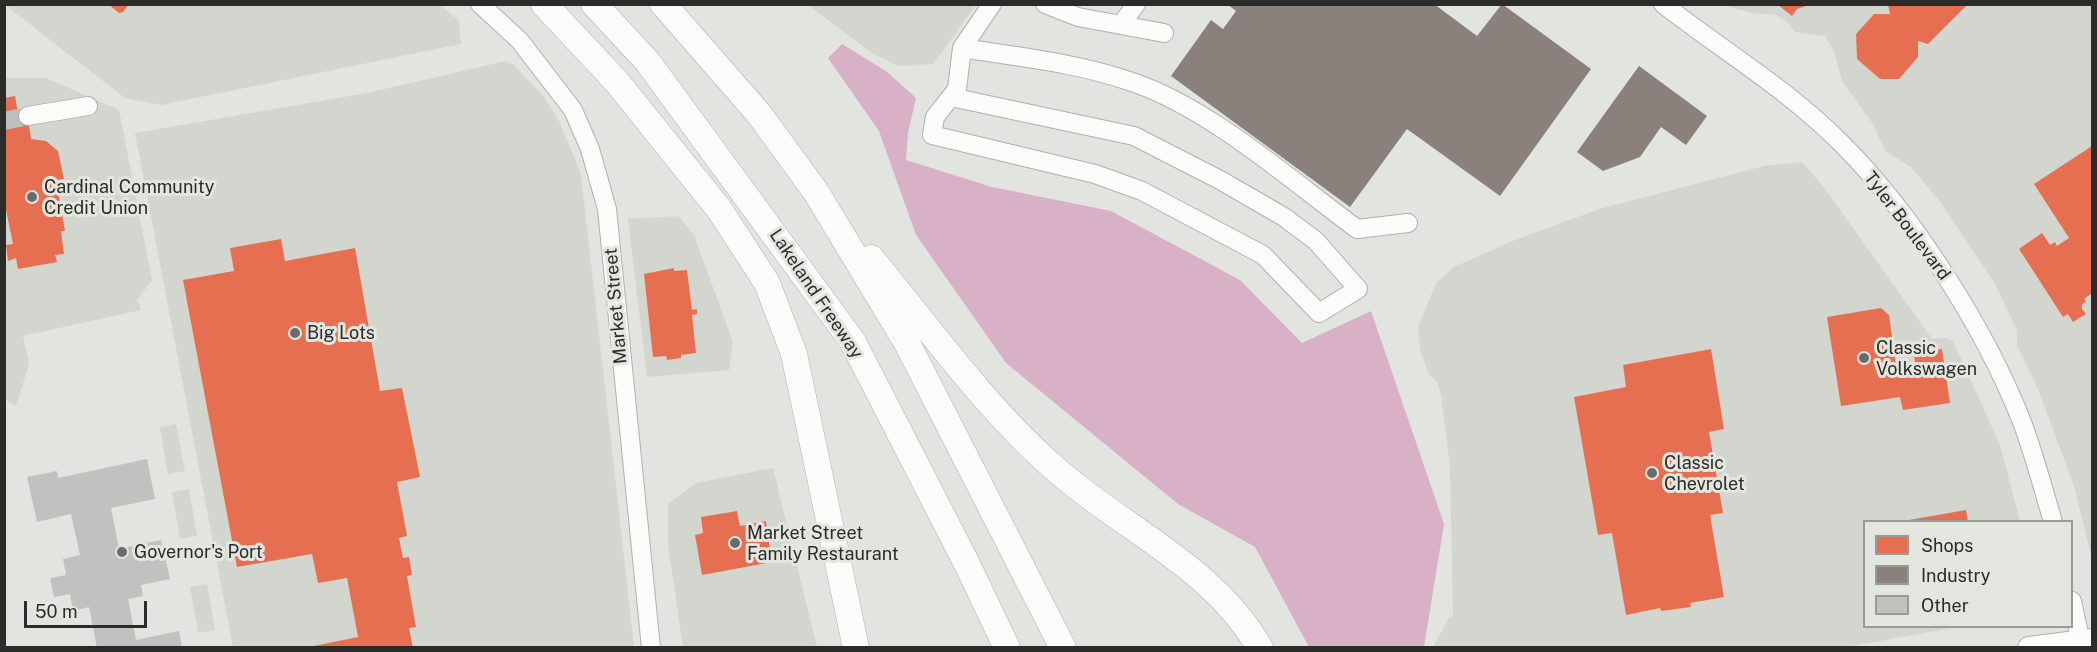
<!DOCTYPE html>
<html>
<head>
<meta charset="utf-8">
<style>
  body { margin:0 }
  #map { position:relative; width:2097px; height:652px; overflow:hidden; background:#e2e4e0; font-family:"Public Sans",sans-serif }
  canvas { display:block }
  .frame { position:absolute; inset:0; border:6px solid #2b2c2a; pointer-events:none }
  .legend { position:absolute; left:1863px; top:520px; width:210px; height:108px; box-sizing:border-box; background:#e3e5df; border:2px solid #999b97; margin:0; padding:8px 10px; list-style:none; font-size:18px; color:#2b2c2a }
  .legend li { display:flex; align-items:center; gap:12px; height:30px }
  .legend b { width:30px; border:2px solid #999b97 }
  .scale { position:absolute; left:24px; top:601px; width:123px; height:27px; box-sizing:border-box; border:3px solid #2b2c2a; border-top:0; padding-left:8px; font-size:18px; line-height:21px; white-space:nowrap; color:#2b2c2a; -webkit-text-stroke:4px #e3e5df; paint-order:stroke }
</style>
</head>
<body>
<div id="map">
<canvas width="2097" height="652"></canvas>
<div class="frame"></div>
<ul class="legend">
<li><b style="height:16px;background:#e76f51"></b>Shops</li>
<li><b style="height:16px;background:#8a817c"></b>Industry</li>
<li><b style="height:16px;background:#c1c2c0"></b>Other</li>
</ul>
<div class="scale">50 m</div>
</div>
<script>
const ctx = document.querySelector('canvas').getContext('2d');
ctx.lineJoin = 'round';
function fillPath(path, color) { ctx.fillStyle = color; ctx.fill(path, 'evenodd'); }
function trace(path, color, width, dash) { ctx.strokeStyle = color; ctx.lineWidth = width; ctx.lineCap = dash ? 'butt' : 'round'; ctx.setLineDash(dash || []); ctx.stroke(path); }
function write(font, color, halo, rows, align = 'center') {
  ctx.font = font + ' "Public Sans",sans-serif'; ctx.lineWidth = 6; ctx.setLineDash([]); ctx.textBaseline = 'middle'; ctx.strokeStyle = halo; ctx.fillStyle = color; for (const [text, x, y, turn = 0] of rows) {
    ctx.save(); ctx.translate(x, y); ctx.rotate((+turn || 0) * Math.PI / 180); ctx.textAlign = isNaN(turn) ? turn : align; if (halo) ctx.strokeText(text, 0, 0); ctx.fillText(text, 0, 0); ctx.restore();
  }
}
fillPath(new Path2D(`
  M5,5H440L459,21L461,44L161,105L125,98Z
  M808,5H976L933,64L898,66L872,53Z
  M1722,5H2092V559L2074,486L2038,389L2017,345V330L1994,282L1941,203L1911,167L1885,151L1873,124L1842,81L1834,51L1825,36L1795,32L1786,21L1774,14H1757Z
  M506,61L514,65L544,97L559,121L581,174L634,647H233L135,133L367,93Z
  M4,78H46L119,110L152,280L137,300L141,310L23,336L29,364L16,406L4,399Z
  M1802,162L1826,190L1932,339L1947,338L1953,341L2000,445L2020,521L1864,522V626L1957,627L1841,648L1433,647L1449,618L1453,616L1450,466L1441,395L1437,382L1429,374L1420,350L1418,327L1436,283L1454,267L1510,242L1599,209L1764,166Z
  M678,216L694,235L733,342L729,370L647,377L628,219Z
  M176,424L185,471L168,474L160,427Z
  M773,468L817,647H683L668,545V504L696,483Z
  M189,489L197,536L180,539L172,492Z
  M207,584L215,630L198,633L190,587Z`), '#d3d6ce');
fillPath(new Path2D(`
  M842,44L886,71L916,98L908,133L906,160L992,187L1111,211L1240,280L1302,343L1371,311L1444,524L1424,647H1309L1255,547L1178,504L1006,363L916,235L879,131L828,58Z`), '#d8b1c6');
fillPath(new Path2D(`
  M108,4H129L123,12L119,13Z
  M1777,4H1812L1797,9L1792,16Z
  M1888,5H1967L1928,44L1918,41V57L1899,79H1880L1857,59L1856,34L1874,14H1890Z
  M15,96L18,113L27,111L31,139L46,141L58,151L64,179L56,180L65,231H61L64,254L55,255L57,262L18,269L16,258L8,261L6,245L13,244L4,200V98Z
  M2092,146V293L2084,299L2086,302L2082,304V309L2086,314L2073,322L2068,314L2063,317L2019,249L2042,233L2050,245L2055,242L2057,246L2069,238L2034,184Z
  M281,239L285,261L355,248L380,391L402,388L420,477L397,482L407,536L399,538L403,558L409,557L412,575L407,576L416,627L409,628L413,648H304L358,637L347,578L318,583L312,554L237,567L183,280L234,271L230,248Z
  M674,268V271L687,270L692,310L697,309V314L692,315L696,353L681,355V358L667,360L666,356L653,357L644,274Z
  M1881,308L1889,315L1896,365L1915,363L1914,353L1942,349L1950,403L1903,410L1900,397L1841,406L1827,317Z
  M1711,349L1724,429L1709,432L1723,513L1710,515L1724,597L1690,603L1691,607L1661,611L1660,608L1626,615L1612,533L1598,535L1574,397L1626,387L1623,365Z
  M1966,510L1968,522H1909V520Z
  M737,511L740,526L766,521L772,562L702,575L695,535L703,533L701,517Z`), '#e76f51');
fillPath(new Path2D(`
  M1227,4H1434L1477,36L1502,4L1591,69L1500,196L1407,129L1350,207L1171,76L1211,20L1223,29L1236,11Z
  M1639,66L1707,116L1686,145L1661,127L1640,157L1603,171L1577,152Z`), '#8a817c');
fillPath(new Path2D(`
  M147,459L155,499L111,508L119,549L161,540L170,579L141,585L143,596L128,599L136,640L179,631L182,648H97L89,607L73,611L70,594L54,597L50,578L66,575L63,559L80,555L71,514L37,522L27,477L57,471L58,478Z`), '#c1c2c0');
trace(new Path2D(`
  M4,121L28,116`), '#bdbfbc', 18, [18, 9]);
const minor = new Path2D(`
  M480,4L520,41L573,110L590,149L607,209L651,648
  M992,4L962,48C1019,57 1078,63 1132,82C1208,107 1292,181 1357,229L1408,223
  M1045,4L1078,17L1164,33
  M1663,4C1723,51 1789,90 1842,144C1913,215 1985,328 2022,422C2034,454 2043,488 2053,522
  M1121,25L1136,4
  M951,97L1134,136L1220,180L1284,217L1316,241L1358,289L1319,313L1263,255L1142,191L1095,174L932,135L935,117L957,89L962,48
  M28,116L88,106
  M2072,601L2082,648`);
const major = new Path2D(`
  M2029,648L2092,640`);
const highway = new Path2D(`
  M544,4L617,82L719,209L767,283L794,354L856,648
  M594,4L647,61L853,342L967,564L1007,648
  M663,4L759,114L816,192L907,343L1063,648
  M871,258C929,328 984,406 1053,467C1121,528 1213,566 1260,648`);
trace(minor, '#b0b1af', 20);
trace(major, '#b0b1af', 24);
trace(highway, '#b0b1af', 27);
trace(minor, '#fbfbfa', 18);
trace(major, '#fbfbfa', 22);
trace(highway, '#fbfbfa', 26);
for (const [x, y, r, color] of [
  [32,197,6,"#6b6c6a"],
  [295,333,6,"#6b6c6a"],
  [1864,358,6,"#6b6c6a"],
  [1652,473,6,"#6b6c6a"],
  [735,543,6,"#6b6c6a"],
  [122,552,6,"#6b6c6a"]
]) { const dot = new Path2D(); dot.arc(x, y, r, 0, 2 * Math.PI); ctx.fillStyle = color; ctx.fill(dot); trace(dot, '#e3e5df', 2); }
write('18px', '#2b2c2a', '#e3e5df', [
  ["Cardinal Community",44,187],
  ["Credit Union",44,208],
  ["Big Lots",307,333],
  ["Classic",1876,348],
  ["Volkswagen",1876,369],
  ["Classic",1664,463],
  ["Chevrolet",1664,484],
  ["Market Street",747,533],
  ["Family Restaurant",747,554],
  ["Governor's Port",134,552]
], 'left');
write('18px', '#2b2c2a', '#e3e5df', [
  ["Tyler Boulevard",1907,226,53],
  ["Lakeland Freeway",816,294,56],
  ["Market Street",616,306,-95]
]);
</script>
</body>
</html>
